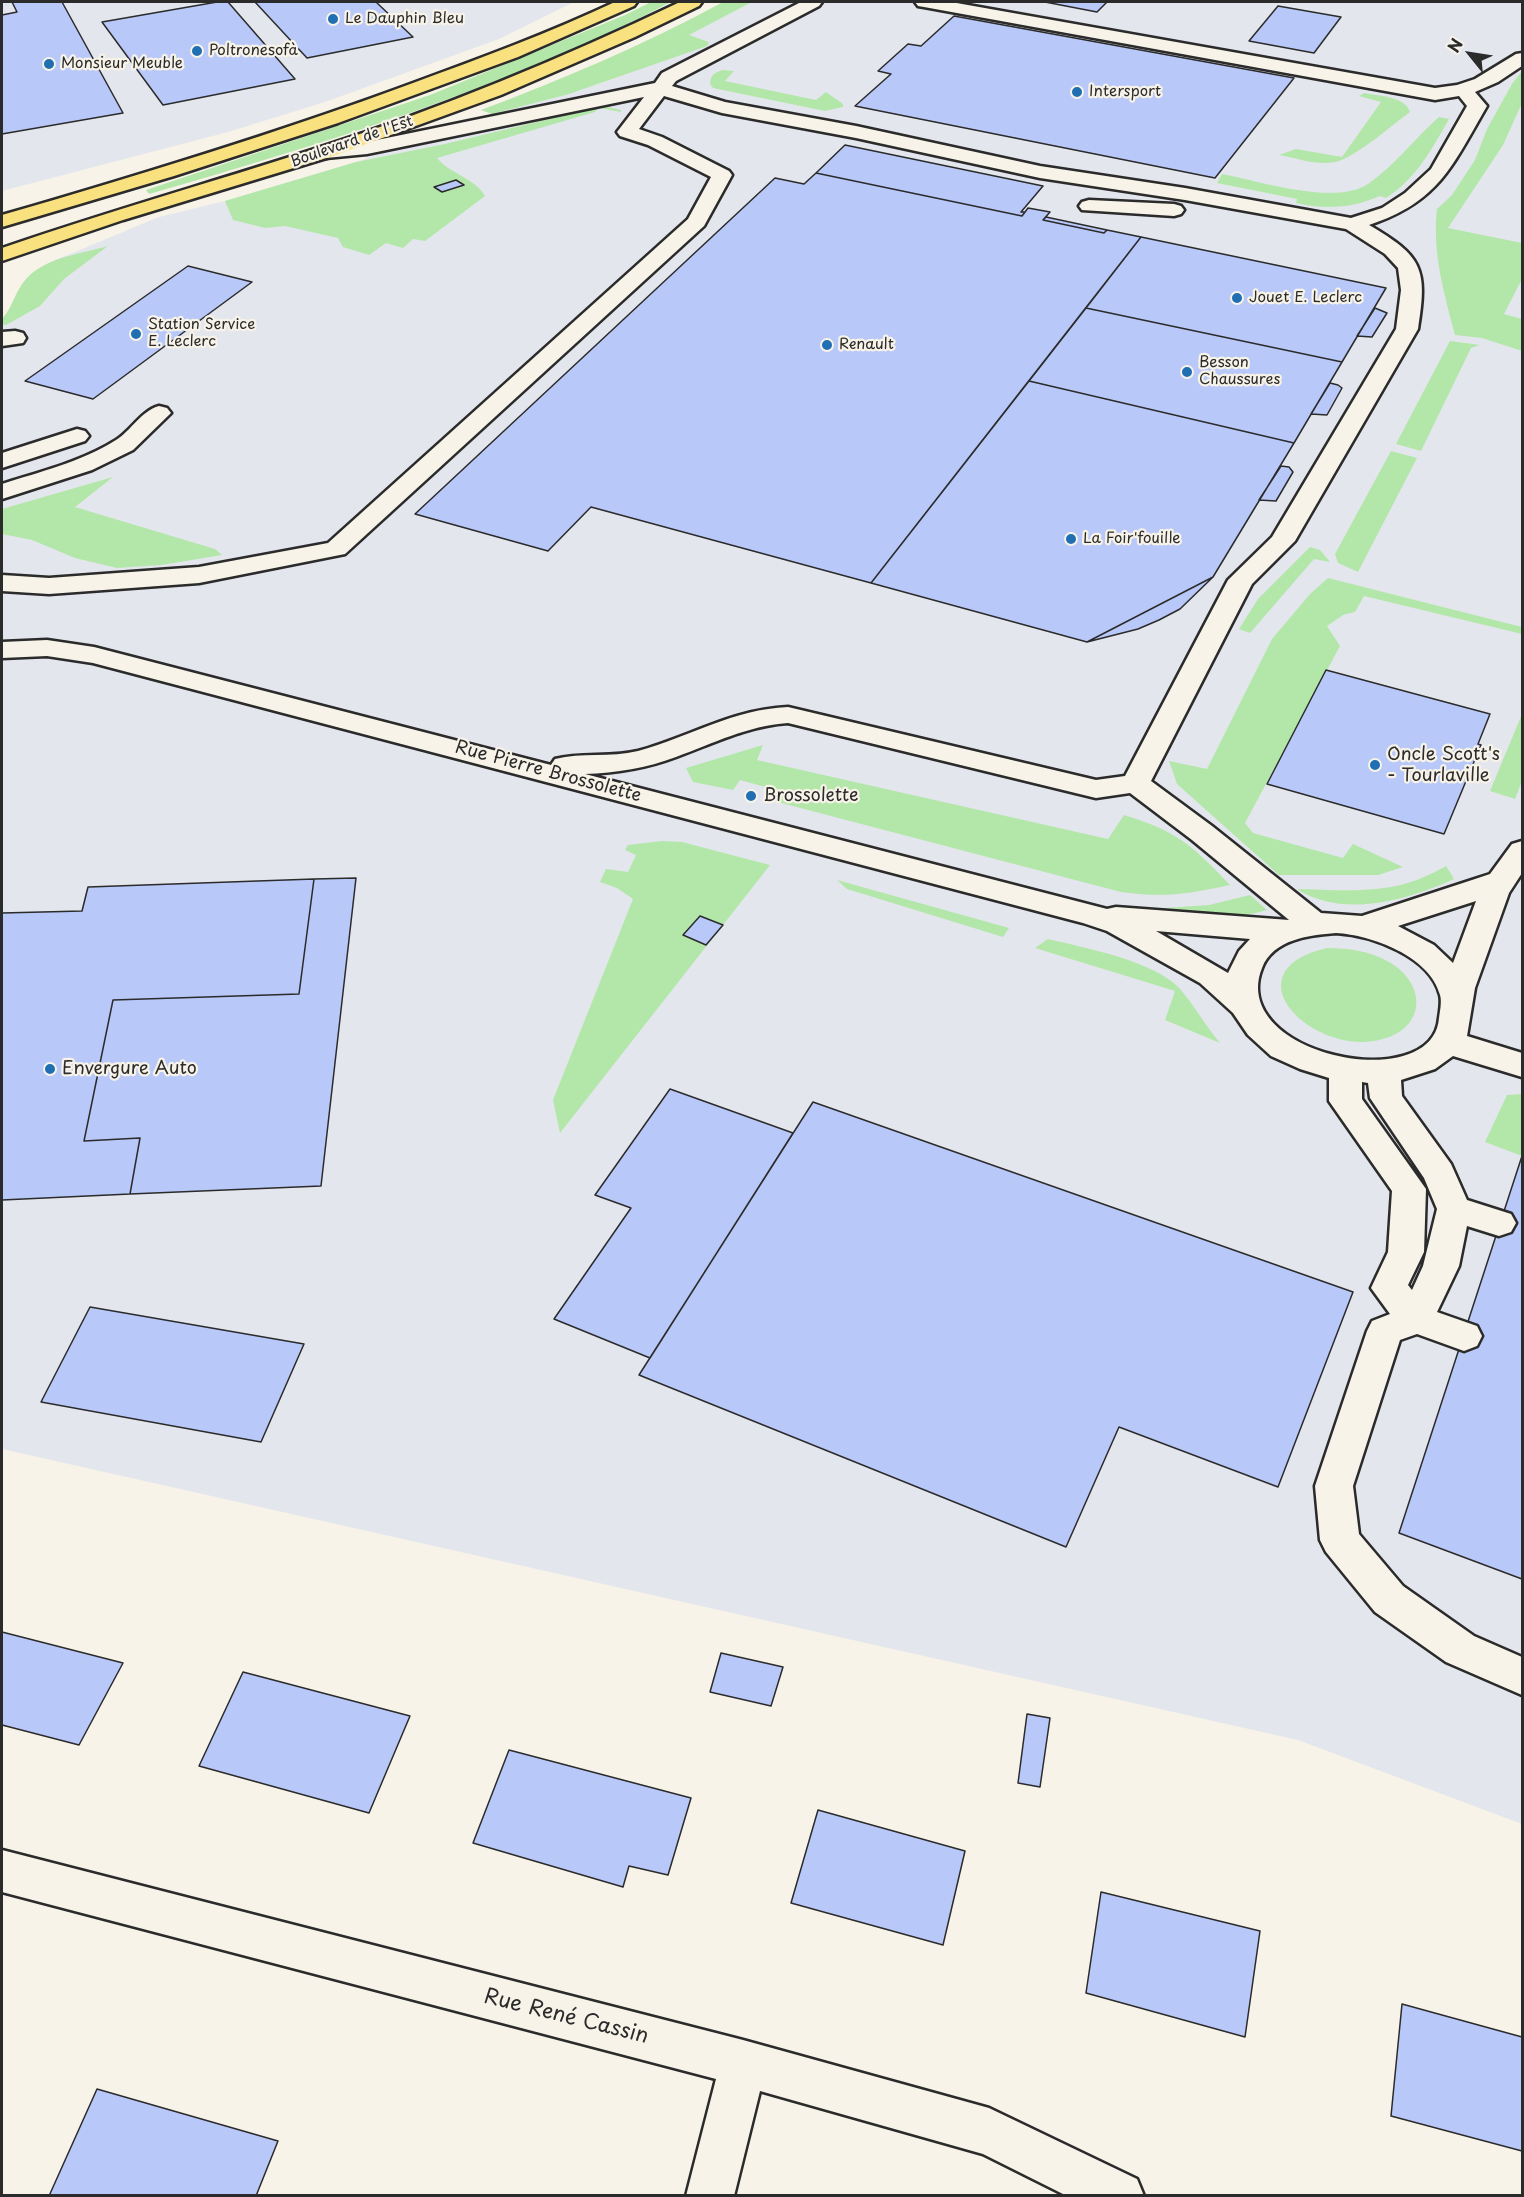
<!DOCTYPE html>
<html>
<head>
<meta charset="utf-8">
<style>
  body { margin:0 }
  #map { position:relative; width:1524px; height:2197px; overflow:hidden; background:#f7f3e8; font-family:"Playpen Sans",sans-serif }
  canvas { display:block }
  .frame { position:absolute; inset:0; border:3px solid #2b2b2b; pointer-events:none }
  .north { position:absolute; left:1440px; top:24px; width:60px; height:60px; -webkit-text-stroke:4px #f7f3e8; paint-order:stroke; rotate:300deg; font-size:16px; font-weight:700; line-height:24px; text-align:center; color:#2b2b2b }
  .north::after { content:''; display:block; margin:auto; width:21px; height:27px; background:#2b2b2b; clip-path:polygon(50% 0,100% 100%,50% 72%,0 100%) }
</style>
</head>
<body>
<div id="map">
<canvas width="1524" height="2197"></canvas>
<div class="frame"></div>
<div class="north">N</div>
</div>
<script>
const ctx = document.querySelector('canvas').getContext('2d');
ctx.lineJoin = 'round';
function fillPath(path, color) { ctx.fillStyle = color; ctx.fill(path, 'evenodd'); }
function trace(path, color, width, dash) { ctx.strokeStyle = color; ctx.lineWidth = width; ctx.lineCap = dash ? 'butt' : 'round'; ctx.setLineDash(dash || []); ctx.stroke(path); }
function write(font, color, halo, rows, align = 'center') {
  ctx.font = font + ' "Playpen Sans",sans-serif'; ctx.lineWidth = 4.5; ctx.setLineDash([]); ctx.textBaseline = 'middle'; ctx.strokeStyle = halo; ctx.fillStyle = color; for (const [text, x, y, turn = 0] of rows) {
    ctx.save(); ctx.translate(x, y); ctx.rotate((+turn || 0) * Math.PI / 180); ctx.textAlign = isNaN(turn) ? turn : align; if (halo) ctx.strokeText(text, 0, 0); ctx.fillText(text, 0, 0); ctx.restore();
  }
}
fillPath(new Path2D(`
  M2,2H574L499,39L325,102L228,132L2,191Z
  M752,2H1522V1824L1298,1740L2,1449V319L10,310L25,280L53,261L159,217L225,201L356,162L492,114L599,84L709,42L688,35Z`), '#e4e6ed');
fillPath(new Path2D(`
  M651,2H671C507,88 326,143 149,194L146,190L430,95L625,15Z
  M723,2H752L689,35L709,42L707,46L569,94L492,114L481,110C563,79 646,44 723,2Z
  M723,70L734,71L725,81L816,100L826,92L843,104V107L825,111L713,88L710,84C711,74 714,73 723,70Z
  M1522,71V103L1503,145L1448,228L1522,243V279L1504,314L1522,319V351L1482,338L1455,335C1444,293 1432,252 1437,209L1452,195L1475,160L1487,129L1512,84Z
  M1364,93C1378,96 1405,96 1410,112C1392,125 1355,158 1335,162C1318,166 1296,158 1279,155L1296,149L1342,157L1381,102L1359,96Z
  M603,106L621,110V112L599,108L595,112L437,158C450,174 475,178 485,196L425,241L413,239L403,248L386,243L369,255L343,247L338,238L285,226L265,228L233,220L225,201L356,162L445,144Z
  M1439,117L1449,119C1432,149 1416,179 1386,198L1380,196C1353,208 1325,210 1296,203L1297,199L1217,183L1222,174C1259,181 1335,206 1368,184C1394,166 1415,138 1439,117Z
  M108,246L64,279L40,306L6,325L2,324V319C13,307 15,291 26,279C46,257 80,254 108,246Z
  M1450,341L1480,345L1471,348L1421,451L1396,444Z
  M1391,451L1417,458L1358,572L1338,563L1335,554Z
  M113,477L75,507L215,549L222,555L161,565L117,568L75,558L32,540L2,534V509Z
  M1310,547L1320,550L1330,562L1314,559L1250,633L1239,629L1258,599Z
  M1328,578L1522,627V634L1364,596L1355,612L1343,615L1327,626L1340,646L1245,823L1253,833L1343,858L1353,844L1403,867L1378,875H1279L1177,784L1169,761L1207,769L1272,639L1310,594Z
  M1522,714V781L1515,799L1490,791Z
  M763,745L757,760L1108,839L1124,815C1177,831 1192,845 1230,885C1188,894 1165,898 1121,892L766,799L776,790L740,780L733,790L693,782L686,768Z
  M662,841L682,842L770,865L560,1133L553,1100L633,899L617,888L600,882L606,869L628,872L636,855L625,850L628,845Z
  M1446,866L1454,879C1408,900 1343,919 1297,889C1337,890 1379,894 1417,880C1427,876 1437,871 1446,866Z
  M837,880L1009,928L1003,937L847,889Z
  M1250,895L1267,910C1226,922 1191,917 1150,909L1209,905Z
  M1048,939C1085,948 1156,961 1181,990C1195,1007 1206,1026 1220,1043L1165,1020L1175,991L1035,948Z
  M1327,948C1349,948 1370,951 1389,962C1426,983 1427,1027 1383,1039C1315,1059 1225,972 1327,948Z
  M1522,1094V1156L1485,1142L1507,1095Z`), '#b3e7a9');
const building = new Path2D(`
  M12,2H62L123,113L2,134V15L17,12Z
  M217,2H228L295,79L163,105L102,22Z
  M255,2H376L413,37L307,58Z
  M1045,2H1107L1097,12Z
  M1278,6L1341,17L1314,53L1249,41Z
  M954,16L1294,78L1215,178L855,106L891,74L878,71L908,44L921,46Z
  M845,145L1043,186L1021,212H1025L1022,216L816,173Z
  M816,173L1022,216L1028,208L1050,212L1043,220L1104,233L1107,230L1141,237L871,583L591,507L548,551L415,514L775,178L804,184Z
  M456,180L464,185L442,192L434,187Z
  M1046,217L1107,230L1104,233L1043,220Z
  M1141,237L1386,288L1342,362L1086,308Z
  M188,266L252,282L93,399L25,381Z
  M1086,308L1342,362L1294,443L1029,381Z
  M1375,308L1387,313L1372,337L1357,336Z
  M1029,381L1294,443L1213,577L1087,642L871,583Z
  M1330,383L1338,385L1342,388L1327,415L1311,414Z
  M1281,466L1289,467L1293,472L1276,501L1259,500Z
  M1213,577L1180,609L1159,620L1138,629L1087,642Z
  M1326,670L1490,714L1478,744L1481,745L1444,834L1267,784Z
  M356,878L321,1186L130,1194L140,1138L84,1141L113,1000L299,994L314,879Z
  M314,879L299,994L113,1000L84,1141L140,1138L130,1194L2,1200V913L82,911L88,887Z
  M700,916L723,925L706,945L683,935Z
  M670,1089L793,1133L650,1358L554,1319L631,1208L595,1195Z
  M813,1102L1353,1292L1278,1487L1119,1427L1066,1547L639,1375Z
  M1522,1156V1579L1399,1533Z
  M90,1307L304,1344L261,1442L41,1402Z
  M2,1632L123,1663L79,1745L2,1725Z
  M721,1653L783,1667L771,1706L710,1692Z
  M243,1672L410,1716L369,1813L199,1766Z
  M1027,1714L1050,1718L1040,1787L1018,1783Z
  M509,1750L691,1798L668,1875L629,1866L623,1887L473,1843Z
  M818,1810L965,1851L943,1945L791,1903Z
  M1101,1892L1260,1931L1245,2037L1086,1993Z
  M1402,2004L1522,2037V2151L1391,2116Z
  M97,2089L278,2141L256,2196H49Z`);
fillPath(building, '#b8c8f8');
trace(building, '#2b2b2b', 1.5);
const minor = new Path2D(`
  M801,2H822L819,6L676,81L672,86L725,102L856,126L1040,166L1185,188L1351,218L1382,208L1405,193L1431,169L1467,106L1459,96L1435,100L924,7L918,6L915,2H951L1435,88L1457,85L1475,79L1516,54L1522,53V66L1498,82L1475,92L1487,106C1452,166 1439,202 1369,225C1422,256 1428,268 1418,329L1295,541L1252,584L1151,781L1212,826L1321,913L1362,916L1472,880L1490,874L1512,844L1522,841V873L1509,893L1475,988L1467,1036L1522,1053V1077L1453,1056L1435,1069L1401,1080L1402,1096L1451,1164L1467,1200L1511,1214L1516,1223L1511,1232L1499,1236L1467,1226L1459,1266L1437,1312L1477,1326L1482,1336L1477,1346L1464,1351L1417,1334L1400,1340L1353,1486L1359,1534L1403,1586L1474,1636L1522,1657V1695L1446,1662L1375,1612L1326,1552L1320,1540L1315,1486L1367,1331L1372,1321L1390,1314L1371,1288L1388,1252L1392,1191L1329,1101V1078L1300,1069L1271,1056L1248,1035L1233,1013L1200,983L1107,931L1083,923L93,663L47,656L2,658V642L47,640L94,647L551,765L555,759C582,752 610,758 638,751C689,737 734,709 788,707L1096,780L1125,776L1228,580L1272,537L1396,329L1401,290L1398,268L1385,254L1346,229L1185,200L1040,178L856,138L722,113L664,96L639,129L662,137L729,171L732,175L704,226L345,554L199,583L49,594L2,591V575L49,578L199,567L328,543L688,219L711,177L648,145L620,136L617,132L644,97L367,154L326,158L319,156L316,152L319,148L367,142L655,83L662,73ZM788,723L1096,798L1130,793L1192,840L1289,920L1116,907L1107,909L585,774C616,773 647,768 676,757C714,743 747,726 788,723ZM1476,901L1453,963L1434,945L1398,926ZM1156,931L1250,939L1239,951L1228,973ZM1336,933C1371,935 1430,956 1440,995C1442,1001 1440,1011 1439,1018C1433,1097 1227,1055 1262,968C1273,939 1310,935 1336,933ZM1362,1082L1368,1083L1370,1098L1424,1178L1437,1209L1423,1266L1412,1290L1408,1285L1424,1252L1426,1189L1362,1099Z
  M1089,200L1174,204L1181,206L1184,210L1181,214L1174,216L1082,210L1079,206L1082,202Z
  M15,331L23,333L26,338L23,343L2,346V332Z
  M159,406L167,408L171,413L133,450L92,470L2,499V484C39,472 81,462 116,440C131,431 141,411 159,406Z
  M77,429L85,431L89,436L85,441L2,468V453Z
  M2,1850L743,2040L989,2108L1137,2179L1144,2196H1067L983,2154L760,2091L734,2196H686L716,2079L2,1892Z`);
const major = new Path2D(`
  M615,2H637L634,6L518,57L338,123L174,176L2,227V215C140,175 278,133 413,83C481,58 549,33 615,2Z
  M680,2H702L699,6L635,37L501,95L333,156L123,220L2,261V248C106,212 213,182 318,148C442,108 563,58 680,2Z`);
trace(minor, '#2b2b2b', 5);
trace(major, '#2b2b2b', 5);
fillPath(minor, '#f7f3e8');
fillPath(major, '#fae180');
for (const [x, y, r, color] of [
  [333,19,6,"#1f6fb2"],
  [197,51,6,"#1f6fb2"],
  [49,64,6,"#1f6fb2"],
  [1077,92,6,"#1f6fb2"],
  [1237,298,6,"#1f6fb2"],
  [136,334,6,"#1f6fb2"],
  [827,345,6,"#1f6fb2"],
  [1187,372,6,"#1f6fb2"],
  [1071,539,6,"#1f6fb2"],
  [1375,765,6,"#1f6fb2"],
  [751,796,6,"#1f6fb2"],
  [50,1069,6,"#1f6fb2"]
]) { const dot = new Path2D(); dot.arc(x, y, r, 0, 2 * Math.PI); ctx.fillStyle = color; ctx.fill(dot); trace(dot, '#f7f3e8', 2); }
write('15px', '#2b2b2b', '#f7f3e8', [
  ["Le Dauphin Bleu",345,19],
  ["Poltronesofà",209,51],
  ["Monsieur Meuble",61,64],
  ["Intersport",1089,92],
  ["Jouet E. Leclerc",1249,298],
  ["Station Service",148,325],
  ["E. Leclerc",148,342],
  ["Renault",839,345],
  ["Besson",1199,363],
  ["Chaussures",1199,380],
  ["La Foir'fouille",1083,539]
], 'left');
write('15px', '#2b2b2b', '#f7f3e8', [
  ["Boulevard de l'Est",352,142,-19]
]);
write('18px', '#2b2b2b', '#f7f3e8', [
  ["Oncle Scott's",1387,755],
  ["- Tourlaville",1387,776],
  ["Brossolette",763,796],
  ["Envergure Auto",62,1069]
], 'left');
write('18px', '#2b2b2b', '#f7f3e8', [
  ["Rue Pierre Brossolette",548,772,15]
]);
write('21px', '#2b2b2b', '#f7f3e8', [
  ["Rue René Cassin",566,2017,14]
]);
</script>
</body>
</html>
